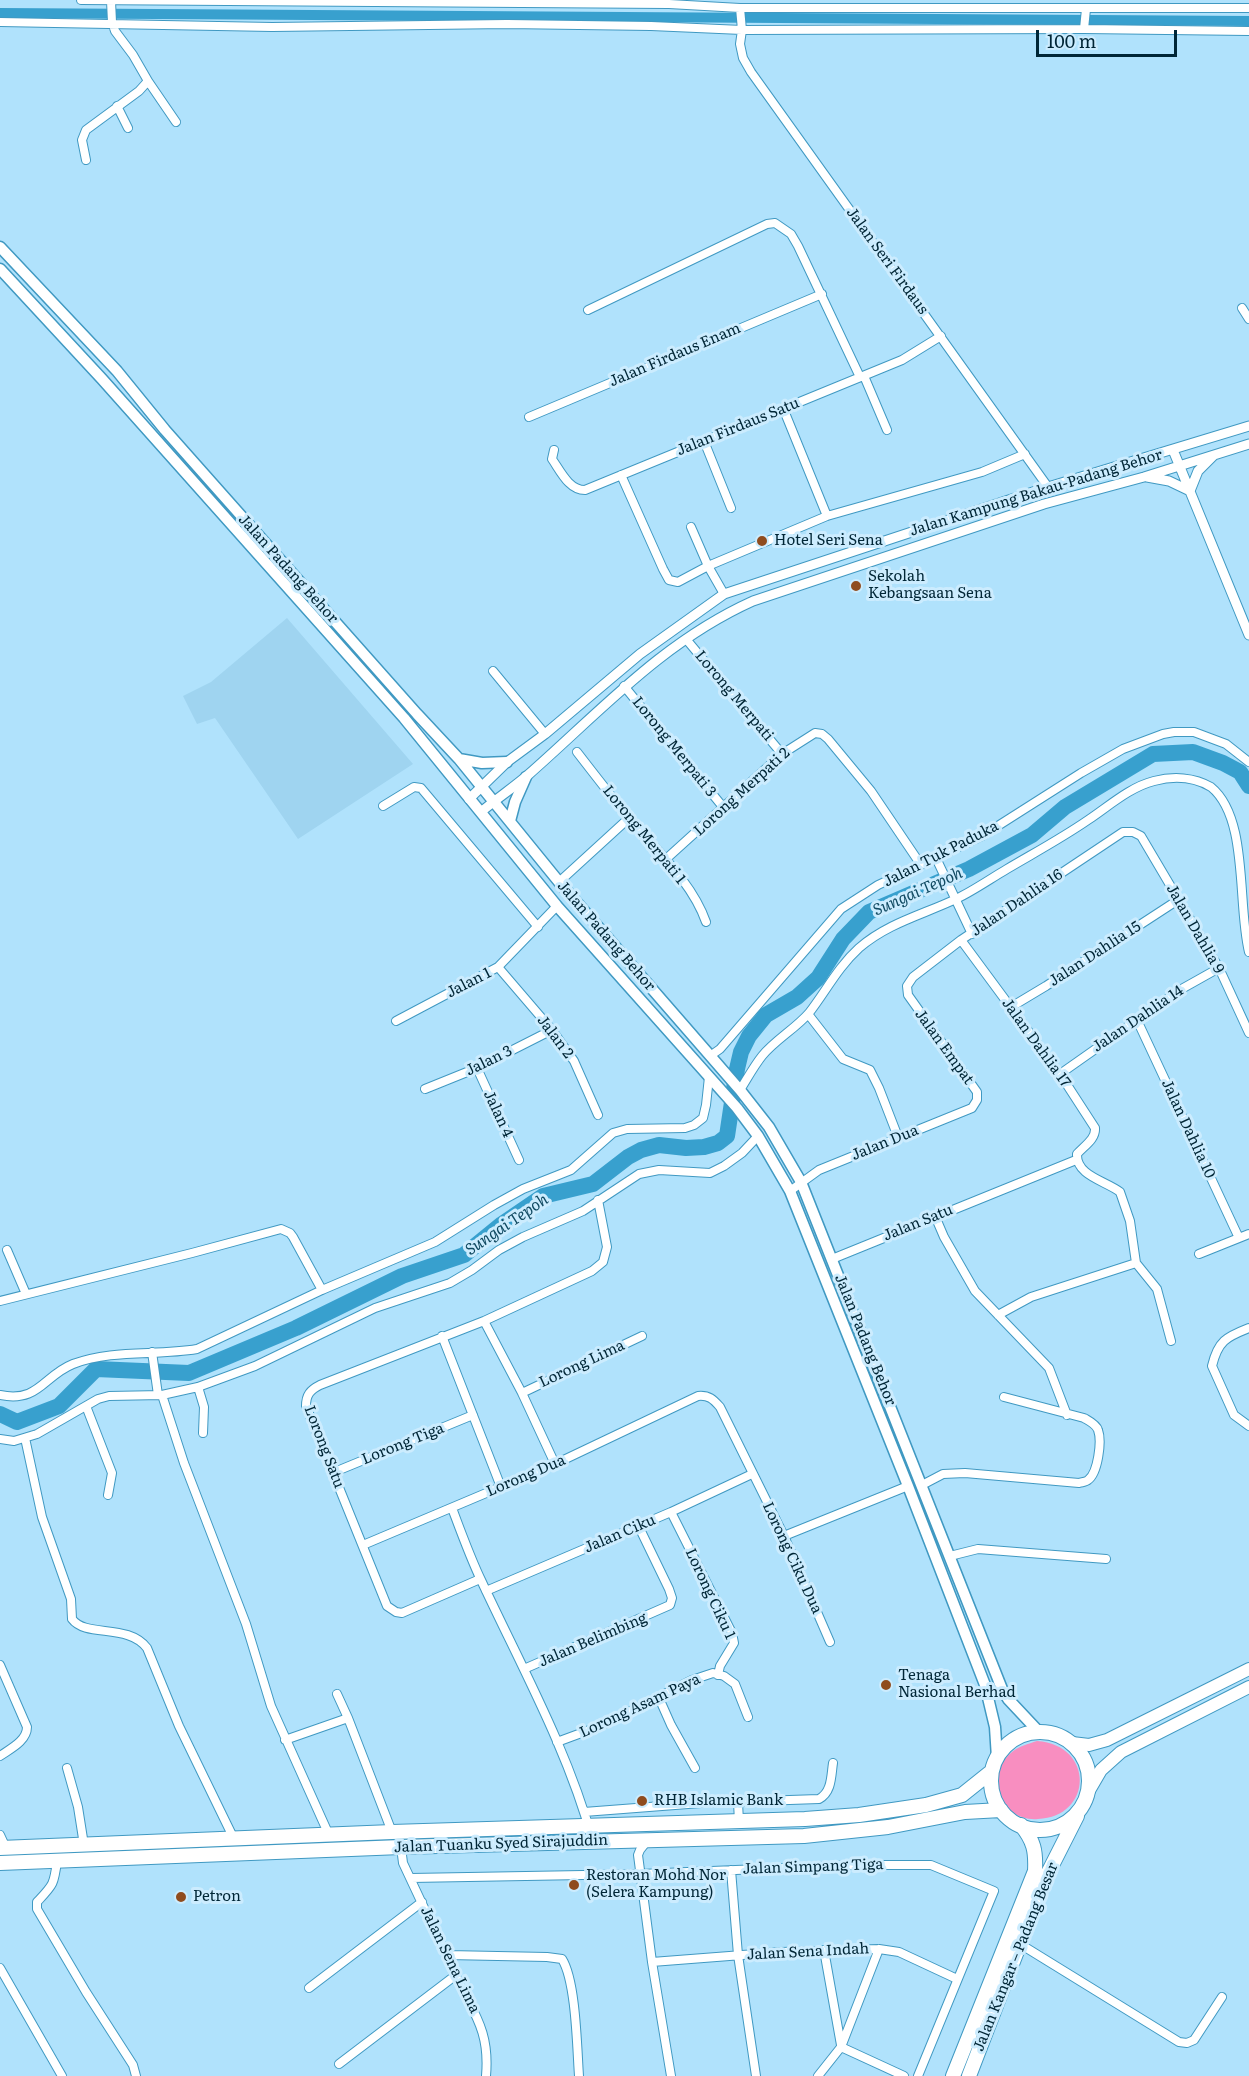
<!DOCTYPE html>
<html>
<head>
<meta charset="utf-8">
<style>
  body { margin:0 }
  #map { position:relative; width:1249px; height:2076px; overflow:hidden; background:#b0e2fc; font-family:Literata,serif }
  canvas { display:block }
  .scale { position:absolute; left:1036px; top:30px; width:141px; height:27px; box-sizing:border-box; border:3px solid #002636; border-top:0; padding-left:8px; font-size:18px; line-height:21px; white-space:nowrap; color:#002636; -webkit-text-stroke:4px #ccecfe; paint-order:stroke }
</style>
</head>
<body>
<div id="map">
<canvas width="1249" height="2076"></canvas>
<div class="scale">100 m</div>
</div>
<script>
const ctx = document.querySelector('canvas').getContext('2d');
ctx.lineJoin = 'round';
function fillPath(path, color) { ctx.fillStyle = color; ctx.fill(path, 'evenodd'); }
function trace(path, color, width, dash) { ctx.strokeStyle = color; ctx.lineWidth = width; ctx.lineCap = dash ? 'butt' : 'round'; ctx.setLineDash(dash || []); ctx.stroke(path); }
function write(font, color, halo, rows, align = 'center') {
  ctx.font = font + ' Literata,serif'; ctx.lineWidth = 6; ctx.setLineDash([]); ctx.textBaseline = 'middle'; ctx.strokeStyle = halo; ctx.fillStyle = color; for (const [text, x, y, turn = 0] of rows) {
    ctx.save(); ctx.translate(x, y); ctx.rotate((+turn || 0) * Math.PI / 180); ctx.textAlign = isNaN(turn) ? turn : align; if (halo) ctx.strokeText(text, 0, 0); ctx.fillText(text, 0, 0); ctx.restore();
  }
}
fillPath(new Path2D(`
  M287,618L413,764L298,839L215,718L197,724L183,696L211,682Z`), '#9fd4f0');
fillPath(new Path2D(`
  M1037,1741C1095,1745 1093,1817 1038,1819C1029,1820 1019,1817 1012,1812C991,1798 993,1767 1012,1752C1019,1746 1028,1744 1037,1741Z`), '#f88ec0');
trace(new Path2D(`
  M0,13L1249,21`), '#38a0ce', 10);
trace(new Path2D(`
  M0,1414L17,1422L59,1406L96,1369L189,1373L296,1328L402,1276L464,1255L502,1224L543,1196L593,1184L628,1157L641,1150L659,1145L686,1148L704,1147L718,1143L727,1136L737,1069L741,1052L749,1036L766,1015L797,997L818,978L843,939L869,912L969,869L1032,835L1065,807L1153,754L1193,752L1223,763L1240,772L1249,786`), '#38a0ce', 16);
const minor = new Path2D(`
  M81,0L669,4L740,8H1249
  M740,8L742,30L740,44L743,58L751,72L1048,487
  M0,22L272,27L507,24L651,26L742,30L1084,29L1249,31
  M1084,29L1086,9
  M148,81L176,122
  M117,106L128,128
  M86,160L82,140L86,130L139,91L148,81L133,55L115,31L112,22L111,1
  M1242,308L1249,319
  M588,310L767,224L775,223L791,234L798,246L860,377
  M864,376L887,430
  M783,408L827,516
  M529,417L822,294
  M704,441L731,508
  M554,450L552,459C561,472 569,490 585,490L902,360L941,336
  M621,475L663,569L669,580L678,582L708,566L827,516L982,472L1025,454
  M691,527L708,566L724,594
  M686,639L782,754
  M493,671L545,734
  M624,686L723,807
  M577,752C594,774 611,796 629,818C656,850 692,882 706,922
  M383,806L414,787L421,788L538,927
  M936,858L972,934
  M666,859L782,754L815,733L822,734L828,739L871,791L921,865
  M559,882L629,818
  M961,940L1060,1074L1095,1128C1096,1139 1084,1146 1077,1154C1076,1176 1106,1181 1120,1192L1130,1221L1136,1263L1157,1289L1171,1341
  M498,967L552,1030L574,1061L598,1115
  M1011,1007L1046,986L1178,900
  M808,1014L843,1059L870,1070L879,1088L898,1137
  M1137,1020L1239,1238
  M396,1021L498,967L557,906
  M710,1056L720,1049L841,909L878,885L982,836L1081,773L1123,749L1163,734L1174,732H1194L1226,744L1249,762
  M477,1068L519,1160
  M1060,1074L1178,991L1219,968
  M425,1089L477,1068L552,1030
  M740,1090C747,1079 754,1066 762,1056C775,1040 795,1029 809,1013C826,991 838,967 859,948C888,923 922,915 956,899C973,891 990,879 1007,869C1034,853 1062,838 1088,820C1109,806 1130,787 1154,781C1173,776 1194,777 1211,787C1249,818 1237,904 1249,952
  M790,1191L819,1170L972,1108L977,1100V1092L908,995L907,986L913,977L961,940L1123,832H1133L1141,836L1219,968L1249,1033
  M935,1216L944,1237L975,1291L1049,1368L1067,1415
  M7,1250L26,1294
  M1199,1254L1249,1234
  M832,1259L1076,1160
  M0,1301L192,1253L281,1229L290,1233L293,1237L322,1290
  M998,1315L1031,1297L1136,1263
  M484,1321L522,1393L555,1464
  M1249,1328C1226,1337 1218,1341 1212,1366L1234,1415L1249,1426
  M442,1336L501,1487
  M152,1352L158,1395
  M198,1387L204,1407L203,1433
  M522,1393L642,1336
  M0,1395C39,1403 43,1376 73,1364C113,1349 155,1356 197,1349L322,1290L435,1242L494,1205L523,1189L571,1170L613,1133L627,1129L685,1128L694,1125L703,1118L706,1105L709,1077
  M162,1395L184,1463L246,1624L271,1706L329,1835
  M86,1406L112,1473L108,1495
  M25,1438L42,1517L71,1599L72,1619C86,1638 128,1623 147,1648L179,1726L234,1839
  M0,1439L14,1441L37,1434L98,1399L109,1396L162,1395L198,1387L255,1366L375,1308L450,1283L472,1270L499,1250L523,1237L583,1211L639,1174L659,1170L710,1173L724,1166L742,1153L758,1136
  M332,1473L473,1415
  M922,1485L943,1474L965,1473L1079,1483C1082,1482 1086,1482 1088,1480C1098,1473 1102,1441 1098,1430C1096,1424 1089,1421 1084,1418L1004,1397
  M452,1508C461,1532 470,1557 481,1580C521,1666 568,1750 593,1842
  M671,1512L732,1633L734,1643L720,1666L718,1675
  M784,1536L908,1486
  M363,1545L555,1464L698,1396C709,1395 713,1399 720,1407L784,1536L830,1642
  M950,1556L978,1549L1106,1559
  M480,1579L402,1613L396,1612L387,1606L306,1406C306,1395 310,1390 320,1385L484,1321L592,1271L603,1262L607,1247L598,1200
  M486,1591L671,1512L752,1474
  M0,1665L27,1727C27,1741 10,1749 0,1756
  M524,1669L670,1605L672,1598L669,1589L638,1525
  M337,1694L348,1718
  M659,1698L671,1725L695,1768
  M285,1740L348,1718L392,1832
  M557,1742L603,1725L692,1680L713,1673L724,1676L735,1684L748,1717
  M67,1768L78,1807L84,1845
  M738,1802L739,1822
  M584,1812L701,1803L819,1799C832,1792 831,1776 833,1763
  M0,1835L6,1848
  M647,1841L640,1850L638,1855L652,1962L671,2076
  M401,1847L403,1863C421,1901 439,1939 456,1976C474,2014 490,2031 486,2076
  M57,1861C54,1885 53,1885 37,1902V1909L86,1992L133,2065L136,2076
  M731,1870L738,1955L756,2076
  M411,1878L640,1874L855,1865H931L994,1891L918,2076
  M1020,1944L1179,2042L1187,2043L1194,2040L1222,1997
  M824,1950L841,2045
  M448,1955L547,1957L562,1959C576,1981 577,2048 579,2076
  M652,1962L781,1952L879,1949L899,1952L957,1979
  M0,1968L62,2076
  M309,1988L422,1902
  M841,2047L904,2076
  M339,2064L456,1975
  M818,2076L841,2047L879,1949`);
const tertiary = new Path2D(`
  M1173,450L1249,635
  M1147,477L1169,481L1190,491
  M1190,491L1198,471L1213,456
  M469,799L507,762L545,734L640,654L724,594L1048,487L1249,426
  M481,812C496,799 513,788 528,775C601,711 662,642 753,601L1044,504L1144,477L1249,444`);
const secondary = new Path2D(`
  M0,247L117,371L165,430L417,714L459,759L559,882L740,1090L769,1127L801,1182L1002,1689L1008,1699L1039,1732
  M0,269L102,379L404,718L557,906L737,1108L758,1136L790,1191L908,1486L985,1685L995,1727L997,1758
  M459,759L482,763L507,762
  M510,821L515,802L526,777`);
const primary = new Path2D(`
  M1072,1743L1089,1745L1107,1740L1249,1669
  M1087,1794L1101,1770L1121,1752L1249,1687`);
const trunk = new Path2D(`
  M991 1781a49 49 0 1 1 98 0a49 49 0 1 1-98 0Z
  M0,1848L392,1832L805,1819L859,1815L926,1805L962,1795L992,1771
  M0,1863L401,1847L804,1836L888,1827L965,1812L1001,1810
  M953,2076L1035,1871C1036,1851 1034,1841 1021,1825
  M969,2076L1044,1881L1077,1816`);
trace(minor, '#4099c2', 10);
trace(tertiary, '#4099c2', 11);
trace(secondary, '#4099c2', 13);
trace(primary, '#4099c2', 14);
trace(trunk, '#4099c2', 16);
trace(minor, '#fff', 8);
trace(tertiary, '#fff', 9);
trace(secondary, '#fff', 10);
trace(primary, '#fff', 12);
trace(trunk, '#fff', 14);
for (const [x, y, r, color] of [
  [762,541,6,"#8f4c1e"],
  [856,586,6,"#8f4c1e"],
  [886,1685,6,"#8f4c1e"],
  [642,1801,6,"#8f4c1e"],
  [574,1885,6,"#8f4c1e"],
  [181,1897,6,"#8f4c1e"]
]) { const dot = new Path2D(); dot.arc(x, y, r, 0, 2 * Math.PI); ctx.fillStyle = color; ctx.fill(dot); trace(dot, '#ccecfe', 2); }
write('15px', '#002636', '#ccecfe', [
  ["Jalan Seri Firdaus",887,261,54],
  ["Jalan Firdaus Enam",675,355,-23],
  ["Jalan Firdaus Satu",738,427,-22],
  ["Jalan Kampung Bakau-Padang Behor",1036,493,-17],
  ["Jalan Padang Behor",288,569,48],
  ["Lorong Merpati",734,696,50],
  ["Lorong Merpati 3",674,747,51],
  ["Lorong Merpati 2",742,792,-42],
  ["Lorong Merpati 1",644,835,51],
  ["Jalan Tuk Paduka",941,854,-27],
  ["Jalan Dahlia 16",1017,903,-34],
  ["Jalan Dahlia 9",1195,929,60],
  ["Jalan Padang Behor",606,936,49],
  ["Jalan Dahlia 15",1095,954,-33],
  ["Jalan 1",469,983,-27],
  ["Jalan Dahlia 14",1138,1019,-34],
  ["Jalan 2",555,1037,53],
  ["Jalan Dahlia 17",1036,1043,54],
  ["Jalan Empat",944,1047,54],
  ["Jalan 3",489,1061,-26],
  ["Jalan 4",498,1114,65],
  ["Jalan Dahlia 10",1188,1129,65],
  ["Jalan Dua",885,1143,-22],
  ["Jalan Satu",918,1223,-22],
  ["Jalan Padang Behor",865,1340,68],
  ["Lorong Lima",582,1364,-25],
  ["Lorong Tiga",403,1444,-22],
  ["Lorong Satu",324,1447,69],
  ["Lorong Dua",526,1476,-23],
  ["Jalan Ciku",620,1534,-23],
  ["Lorong Ciku Dua",792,1558,65],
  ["Lorong Ciku 1",710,1594,65],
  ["Jalan Belimbing",593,1640,-23],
  ["Lorong Asam Paya",640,1706,-25],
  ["Jalan Tuanku Syed Sirajuddin",501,1844,-2],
  ["Jalan Simpang Tiga",813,1867,-2],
  ["Jalan Sena Indah",808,1952,-3],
  ["Jalan Kangar – Padang Besar",1016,1957,-68],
  ["Jalan Sena Lima",450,1960,64]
]);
write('15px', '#002636', '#ccecfe', [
  ["Hotel Seri Sena",774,541],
  ["Sekolah",868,577],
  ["Kebangsaan Sena",868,594],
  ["Tenaga",898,1676],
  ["Nasional Berhad",898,1693],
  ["RHB Islamic Bank",654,1801],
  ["Restoran Mohd Nor",586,1876],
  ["(Selera Kampung)",586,1893],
  ["Petron",193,1897]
], 'left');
write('italic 16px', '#114a62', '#ccecfe', [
  ["Sungai Tepoh",918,892,-24],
  ["Sungai Tepoh",507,1225,-34]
]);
</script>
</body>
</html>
